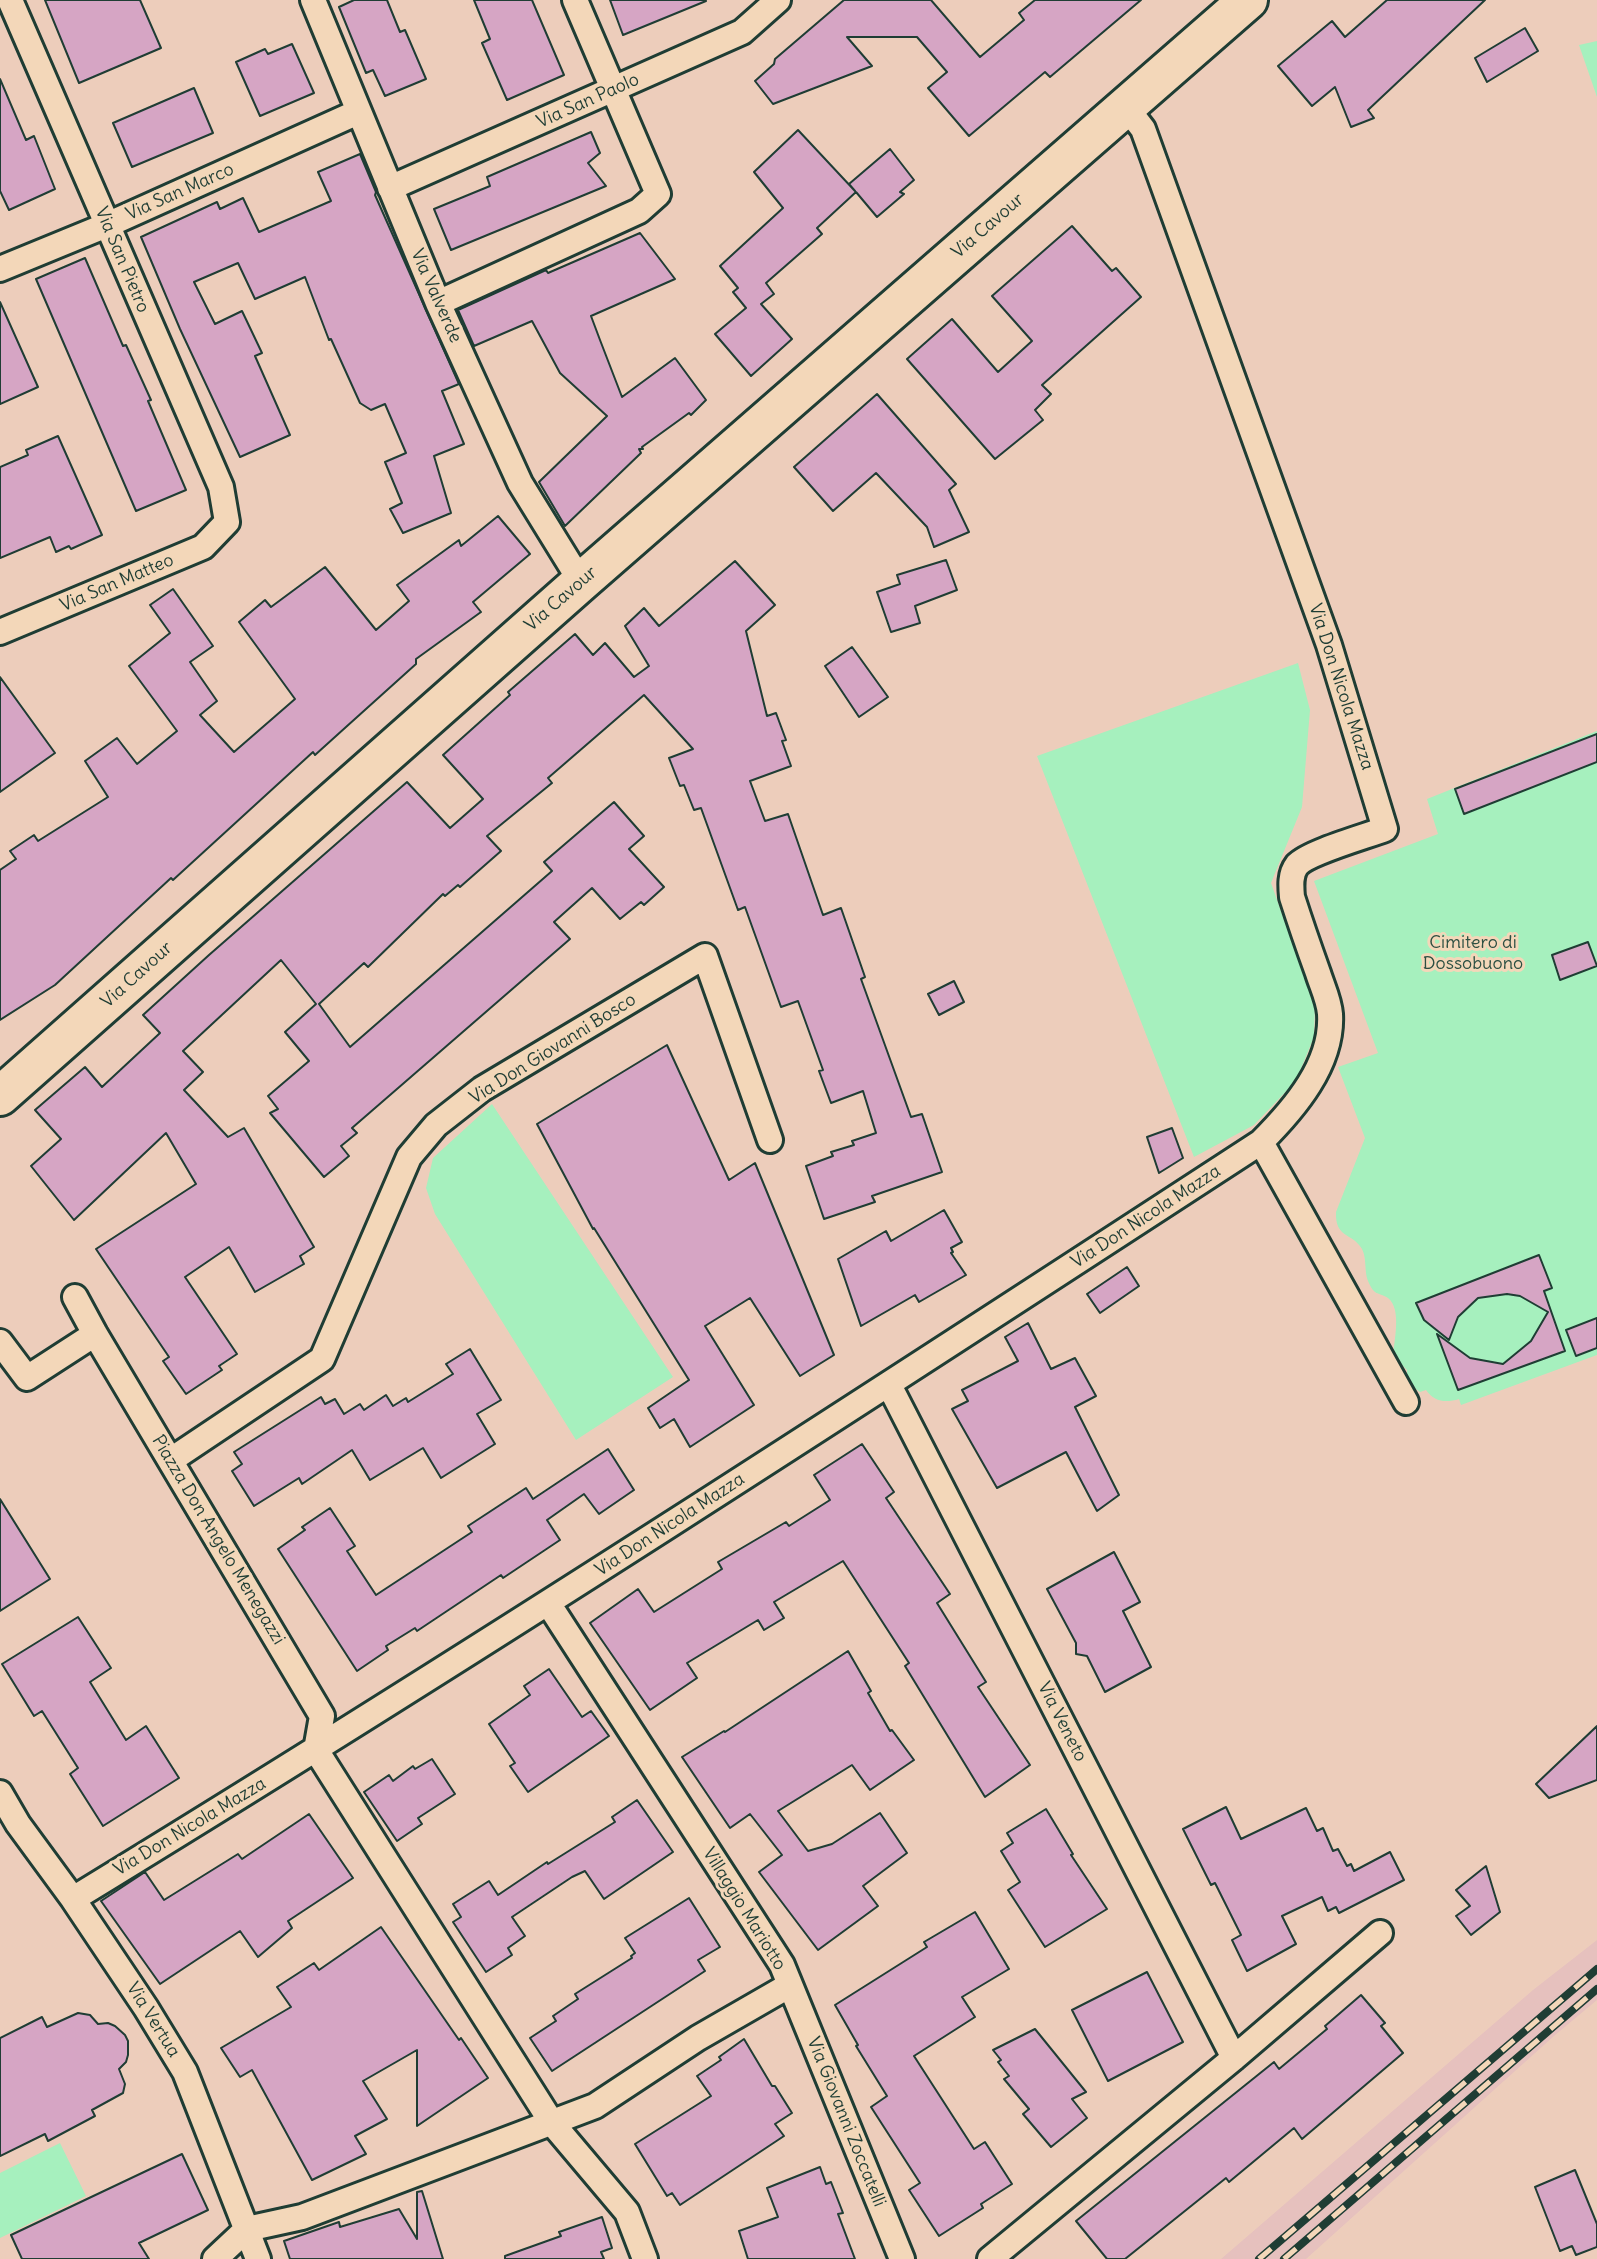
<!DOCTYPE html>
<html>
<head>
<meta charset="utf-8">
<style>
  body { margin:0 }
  canvas { display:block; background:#edcdbb }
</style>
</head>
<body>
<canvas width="1597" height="2259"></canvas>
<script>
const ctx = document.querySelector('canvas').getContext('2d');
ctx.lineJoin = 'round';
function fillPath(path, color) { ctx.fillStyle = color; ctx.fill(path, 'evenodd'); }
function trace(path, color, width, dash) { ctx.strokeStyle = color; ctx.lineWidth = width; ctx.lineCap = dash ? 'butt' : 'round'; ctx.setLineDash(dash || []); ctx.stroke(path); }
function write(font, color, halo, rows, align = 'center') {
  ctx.font = font + ' Delius,sans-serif'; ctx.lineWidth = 6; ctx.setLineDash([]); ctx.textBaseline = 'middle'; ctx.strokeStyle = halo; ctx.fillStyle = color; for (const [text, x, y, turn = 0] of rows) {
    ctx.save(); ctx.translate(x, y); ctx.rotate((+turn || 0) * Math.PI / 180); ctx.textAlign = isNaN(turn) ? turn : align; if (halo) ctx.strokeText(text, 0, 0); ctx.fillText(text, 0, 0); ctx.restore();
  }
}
fillPath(new Path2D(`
  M1597,1940V2000L1554,2036L1306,2259H1221L1533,1990Z`), '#e6c1be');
fillPath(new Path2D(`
  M1597,41V97L1579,45Z
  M1298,663L1310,710L1302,807L1271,883L1315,1006L1314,1037L1296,1081L1254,1125L1194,1157L1037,756Z
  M1597,731V1355L1461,1405L1459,1399C1446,1403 1434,1402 1426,1390L1420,1392L1407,1383V1370L1393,1356C1394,1341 1402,1309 1388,1298C1377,1291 1375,1297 1368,1281C1364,1271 1367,1259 1362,1249C1352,1232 1335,1239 1336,1212L1365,1138L1338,1067L1378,1053L1314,881L1438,834L1427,799Z
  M492,1104L673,1377L576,1440L435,1214L426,1188L433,1158Z
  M60,2143L86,2196L0,2238V2173Z`), '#a6f0be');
const building = new Path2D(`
  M45,0H140L161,48L79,83Z
  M354,0H387L400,32L405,30L426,79L385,96L373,70L366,73L339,7Z
  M474,0H532L564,75L507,100L482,43L490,39Z
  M610,0H705L706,1L623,35Z
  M844,0H931L980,57L1024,20L1019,13L1035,0H1141L1050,77L1045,72L969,136L928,88L947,72L917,37H847L872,66L773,104L755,81L774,64L775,59Z
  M1387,0H1485L1368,110L1374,118L1351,127L1335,87L1312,106L1278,66L1332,21L1345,37Z
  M1525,28L1538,51L1487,82L1475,58Z
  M292,44L314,93L260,116L236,62L265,49L268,54Z
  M0,79L26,140L34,136L55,189L9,210L0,191Z
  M194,88L213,133L132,167L113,123Z
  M798,130L855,191L849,184L890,149L914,180L900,192L904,194L877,217L856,192L817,228L822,234L766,283L774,294L761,304L792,339L751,376L715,334L746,308L733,292L738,288L720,266L783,208L754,172Z
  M591,132L600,153L588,163L606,186L451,250L434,209L490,186L487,177Z
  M360,154L376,192L375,195L459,384L442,391L464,444L434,456L451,513L403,533L390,509L402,503L385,462L406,453L385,404L371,410L360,403L331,339L329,340L305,277L255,299L238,263L194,282L215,324L242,311L262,353L255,356L290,435L240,457L180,329L141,237L217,202L220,209L243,198L259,232L331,201L318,172Z
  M1072,226L1112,271L1116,268L1141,297L1042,385L1051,394L1035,410L1043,420L995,459L907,359L952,319L998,372L1032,341L992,296Z
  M640,233L675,279L591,316L600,340L622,397L675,358L706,400L691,415L689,413L642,447L643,449H639L641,453L565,526L539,482L607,416L560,373L532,321L474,346L458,310L546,270L548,273Z
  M85,258L123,346L126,345L151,400L148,401L186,490L136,511L36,279Z
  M0,302L38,387L0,404Z
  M877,394L956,484L949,490L969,532L934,547L927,527L876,473L833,511L794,467Z
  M58,436L102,535L71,549L69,546L56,552L50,537L0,558V467L28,455L26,450Z
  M498,516L530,554L473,602L481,612L416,659V664L346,727L315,755L313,752L173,880L171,878L55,985L0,1020V870L16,859L10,851L34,835L38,841L108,797L85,761L117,738L137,764L177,731L129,666L170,633L150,605L173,589L213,646L190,662L217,701L200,715L234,752L295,699L239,622L265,600L271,607L325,567L376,630L409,601L397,585L459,540L461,546Z
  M946,560L957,590L915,606L920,623L891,632L877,592L900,584L897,575Z
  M735,561L775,605L746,631L767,716L776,713L786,740L782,741L791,766L750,781L765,821L788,814L823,915L841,908L865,977L861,979L911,1117L922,1114L942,1172L872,1196L875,1202L824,1219L806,1166L833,1156L831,1152L854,1145L852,1141L876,1133L863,1091L831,1103L819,1071L823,1070L798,1001L781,1007L745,907L738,910L701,808L694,810L684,785L680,786L669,758L693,749L644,695L548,778L552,783L487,836L501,851L460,887L458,885L445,896L443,894L368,967L364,963L319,1004L350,1047L552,871L544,862L614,802L644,836L629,849L664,887L644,905L641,902L620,919L592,888L554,922L570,939L352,1128L357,1133L341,1146L349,1156L324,1177L270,1113L278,1109L268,1096L309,1061L285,1032L316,1004L281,960L183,1051L203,1072L184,1090L228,1137L244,1128L314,1247L300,1256L304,1264L255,1292L229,1247L185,1277L237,1354L219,1366L222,1370L186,1394L163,1361L169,1357L96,1249L196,1184L166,1133L74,1220L31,1166L61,1139L35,1110L85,1067L102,1087L160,1033L143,1015L209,955L407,782L450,828L483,799L443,755L510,695L508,692L575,634L593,655L605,643L634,677L649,666L625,626L644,608L659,626Z
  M852,647L888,697L859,717L825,666Z
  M0,677L55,753L0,792Z
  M1597,734V762L1464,814L1455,789Z
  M1588,942L1597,966L1560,980L1552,955Z
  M954,981L964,1002L939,1015L928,994Z
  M667,1045L729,1180L755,1163L834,1355L800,1376L750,1298L705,1326L754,1405L690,1447L674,1419L660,1428L648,1408L689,1380L594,1228L593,1229L537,1124Z
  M1172,1128L1183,1158L1159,1173L1147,1137Z
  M944,1210L962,1242L951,1248L953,1252L951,1253L966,1275L919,1302L915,1295L861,1326L838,1259L886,1231L891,1241Z
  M1539,1255L1552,1288L1544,1291L1565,1351L1458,1390L1437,1334L1470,1358L1503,1364L1531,1341L1548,1312L1520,1296L1507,1294L1478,1298L1458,1317L1449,1340L1424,1320L1416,1303Z
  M1127,1267L1139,1286L1100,1313L1087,1294Z
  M1597,1318V1348L1576,1356L1566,1330Z
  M1028,1323L1051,1369L1075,1358L1096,1396L1075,1407L1119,1495L1097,1511L1066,1452L997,1488L952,1409L968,1401L962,1390L1018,1361L1005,1337Z
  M470,1349L501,1400L477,1414L495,1444L441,1478L423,1448L370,1480L352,1450L302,1484L299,1478L254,1506L232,1471L242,1464L234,1452L321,1397L325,1404L335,1399L344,1414L360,1404L364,1410L386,1395L393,1406L406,1398L408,1402L453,1374L446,1364Z
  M862,1444L894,1492L886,1498L950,1594L937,1603L986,1682L978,1687L1030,1765L985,1797L905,1666L909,1663L843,1561L774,1602L784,1618L764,1630L758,1620L687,1663L697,1678L650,1710L590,1623L638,1589L654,1612L722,1569L718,1562L786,1522L789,1526L830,1500L814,1475Z
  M608,1449L634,1490L599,1514L584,1494L547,1520L560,1540L503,1578L501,1575L417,1631L415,1628L386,1646L388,1650L357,1671L278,1549L305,1530L302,1527L330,1508L355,1546L347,1551L376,1595L472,1532L468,1526L526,1488L533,1499Z
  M0,1499L50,1579L0,1611Z
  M1114,1552L1140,1602L1123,1611L1151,1667L1105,1692L1087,1656L1076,1654V1643L1047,1589Z
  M78,1617L111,1668L90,1682L126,1740L146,1726L179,1778L103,1826L70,1774L78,1768L42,1711L34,1716L2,1664Z
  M848,1651L871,1691L868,1693L890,1731L892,1730L914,1760L870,1790L852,1765L778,1811L808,1851L832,1844L880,1813L907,1853L863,1886L878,1906L818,1950L759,1872L782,1855L750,1814L730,1828L682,1757L724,1731L725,1732Z
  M549,1669L582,1717L591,1711L609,1736L528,1792L510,1766L515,1763L489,1724L530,1695L524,1686Z
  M1597,1726V1780L1549,1798L1536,1784Z
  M432,1759L455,1794L418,1818L422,1824L397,1841L364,1792L389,1775L393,1781L413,1766L415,1769Z
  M637,1800L673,1852L604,1899L585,1871L572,1877L512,1917L525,1936L508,1948L512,1955L486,1972L453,1922L461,1917L453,1904L489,1881L498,1895L547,1862L548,1864L615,1822L612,1817Z
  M1226,1807L1241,1839L1306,1808L1317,1831L1323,1828L1333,1851L1338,1849L1347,1866L1351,1864L1354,1871L1390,1852L1404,1880L1339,1913L1336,1907L1328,1911L1322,1897L1282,1916L1296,1944L1247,1971L1232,1940L1241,1935L1215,1883L1211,1885L1183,1829Z
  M1046,1809L1073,1854L1071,1855L1107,1909L1045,1947L1008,1890L1020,1882L1001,1851L1013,1843L1007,1833Z
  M309,1814L353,1878L288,1921L292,1928L258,1957L240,1931L160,1984L101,1901L145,1872L164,1900L238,1854L242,1859Z
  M1486,1866L1500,1912L1471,1935L1456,1916L1470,1906L1456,1890Z
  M689,1898L720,1947L698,1960L705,1971L552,2071L530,2038L556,2021L553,2016L578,1999L575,1994L632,1958L631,1956L635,1953L625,1938Z
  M975,1912L1009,1969L962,1997L975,2017L914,2056L974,2149L985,2142L1012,2184L981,2204L983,2208L939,2236L909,2190L920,2183L871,2107L887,2096L856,2046L858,2045L835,2005L927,1947L924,1942Z
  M381,1927L459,2040L461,2038L488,2078L417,2126V2050L363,2081L387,2119L355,2136L366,2154L312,2180L252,2070L240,2077L221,2048L291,2007L277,1987L314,1963L319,1970Z
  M1147,1972L1183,2042L1108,2081L1072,2010Z
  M1361,1995L1385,2023L1381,2026L1403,2053L1302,2139L1294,2128L1229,2182L1226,2178L1125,2259H1107L1076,2221L1274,2062L1279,2069L1327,2029L1325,2026Z
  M78,2013L90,2015L98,2024L108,2023L115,2026L125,2035L128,2041V2055L126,2062L119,2069L125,2084L123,2093L92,2110L95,2116L48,2141L45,2134L0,2156V2038L42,2017L47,2027Z
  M1035,2029L1086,2092L1072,2099L1087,2118L1051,2147L1023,2114L1029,2109L1004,2079L1009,2076L998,2062L1001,2060L993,2050Z
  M744,2039L772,2086H775L792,2113L775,2124L784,2136L680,2205L672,2193L667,2196L635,2144L711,2096L697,2076L721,2060L719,2057Z
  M182,2154L208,2210L139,2243L149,2259H22L11,2235Z
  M820,2167L826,2184L831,2182L843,2213L838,2214L855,2259H748L739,2231L778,2217L767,2188Z
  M1575,2170L1597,2224V2247L1576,2255L1572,2246L1560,2251L1535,2187Z
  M422,2191L443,2259H290L284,2241L339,2222L340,2227L399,2209L417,2239V2192Z
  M602,2217L612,2248L601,2252L604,2259H505V2256L561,2236L559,2232Z`);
fillPath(building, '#d6a5c4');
trace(building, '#1f3d34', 2);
const minor = new Path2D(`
  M313,0L438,303L520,483L581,582
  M390,188L742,32L778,0
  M0,269L107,225L358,112
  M438,303L639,211L658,194L575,0
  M0,632L203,547L227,522L221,487L10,0
  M1261,1142L1406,1402
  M75,1297L95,1334L322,1716L316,1750
  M0,1342L27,1378L95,1334
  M889,1385L1234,2058
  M171,1460L322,1359L409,1157L436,1125L482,1089L705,956L770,1140
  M548,1603L782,1965L902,2259
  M316,1750L552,2123L627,2212L645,2259
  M0,1793L18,1824L73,1899L146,2008L185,2072L258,2259
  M73,1899C474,1654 868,1398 1261,1142C1294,1109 1333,1064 1330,1014C1329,1000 1322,986 1318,973C1309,948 1300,922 1292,897C1291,886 1290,874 1297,865C1309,852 1367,836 1385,829L1329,645L1143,129L1126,107
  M215,2259L247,2229L302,2217L595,2106L698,2038L790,1985
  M990,2259L1234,2058L1380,1933`);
const primary = new Path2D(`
  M0,1096L581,582L1248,0`);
trace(minor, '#1f3d34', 30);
trace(primary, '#1f3d34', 44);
trace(minor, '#f3d7b9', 24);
trace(primary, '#f3d7b9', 38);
const rail = new Path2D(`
  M1259,2259L1597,1969
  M1284,2259L1597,1989`);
trace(rail, '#1f3d34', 8);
trace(rail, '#f3d7b9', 5, [16]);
write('18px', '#1f3d34', '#f3d7b9', [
  ["Via San Paolo",588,101,-24],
  ["Via San Marco",180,192,-24],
  ["Via Cavour",988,226,-41],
  ["Via San Pietro",122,260,67],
  ["Via Valverde",436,296,66],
  ["Via San Matteo",117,583,-23],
  ["Via Cavour",561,599,-41],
  ["Via Don Nicola Mazza",1341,687,72],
  ["Via Cavour",137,975,-42],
  ["Via Don Giovanni Bosco",553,1049,-32],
  ["Via Don Nicola Mazza",1146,1217,-33],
  ["Via Don Nicola Mazza",670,1525,-33],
  ["Piazza Don Angelo Menegazzi",218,1540,59],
  ["Via Veneto",1062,1722,63],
  ["Via Don Nicola Mazza",190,1827,-31],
  ["Villaggio Mariotto",744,1909,58],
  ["Via Vertua",153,2020,58],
  ["Via Giovanni Zoccatelli",846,2122,68]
]);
write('18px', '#2c4f42', '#f3d7b9', [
  ["Cimitero di",1473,943],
  ["Dossobuono",1473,964]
]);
</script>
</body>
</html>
